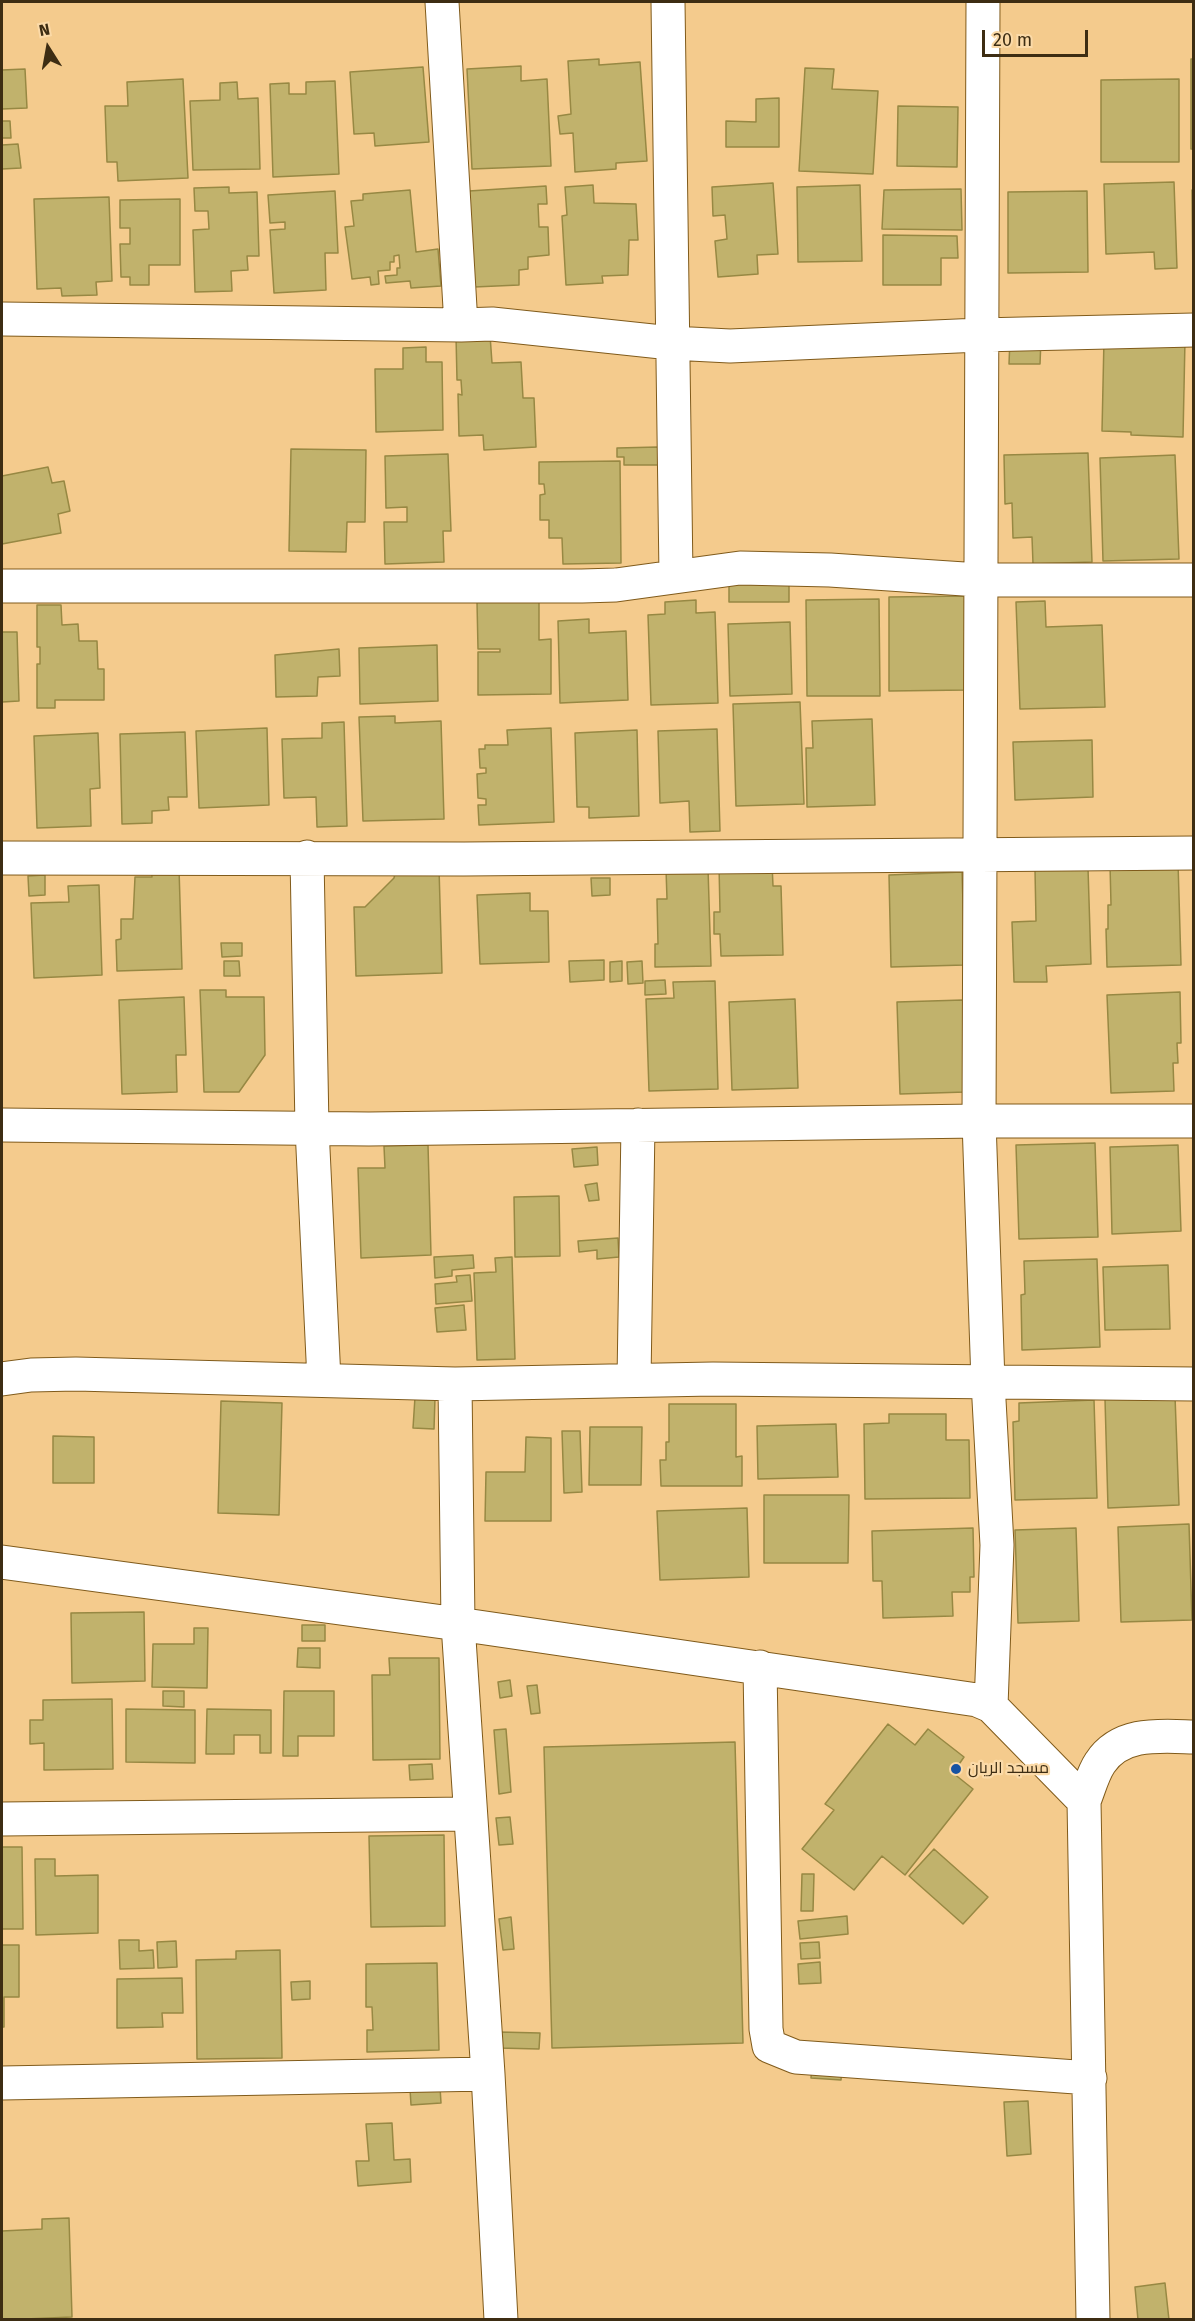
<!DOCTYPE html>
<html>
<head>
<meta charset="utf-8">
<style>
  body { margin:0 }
  #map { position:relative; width:1195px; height:2321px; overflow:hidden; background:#f4cb8d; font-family:"Fira Sans",sans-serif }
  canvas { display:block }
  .frame { position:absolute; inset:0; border:3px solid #3d2d13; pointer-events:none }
  .north { position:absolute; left:18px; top:18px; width:60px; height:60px; -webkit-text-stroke:4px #fbdaa8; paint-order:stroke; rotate:349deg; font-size:16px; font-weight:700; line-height:24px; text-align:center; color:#3d2d13 }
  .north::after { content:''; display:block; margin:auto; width:21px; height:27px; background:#3d2d13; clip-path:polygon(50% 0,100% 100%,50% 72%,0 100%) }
  .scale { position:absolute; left:982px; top:30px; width:106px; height:27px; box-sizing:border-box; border:3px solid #3d2d13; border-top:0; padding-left:8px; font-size:18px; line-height:21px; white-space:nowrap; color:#3d2d13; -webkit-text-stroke:4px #fbdaa8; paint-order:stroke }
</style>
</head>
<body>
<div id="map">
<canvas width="1195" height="2321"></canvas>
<div class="frame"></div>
<div class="north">N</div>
<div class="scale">20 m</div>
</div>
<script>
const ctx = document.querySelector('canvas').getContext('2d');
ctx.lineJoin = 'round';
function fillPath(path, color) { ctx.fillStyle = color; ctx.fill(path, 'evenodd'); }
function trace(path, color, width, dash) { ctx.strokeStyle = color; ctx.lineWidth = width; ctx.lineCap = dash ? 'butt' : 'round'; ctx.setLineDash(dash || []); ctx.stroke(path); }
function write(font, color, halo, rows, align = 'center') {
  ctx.font = font + ' "Fira Sans",Cairo,sans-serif'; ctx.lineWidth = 4.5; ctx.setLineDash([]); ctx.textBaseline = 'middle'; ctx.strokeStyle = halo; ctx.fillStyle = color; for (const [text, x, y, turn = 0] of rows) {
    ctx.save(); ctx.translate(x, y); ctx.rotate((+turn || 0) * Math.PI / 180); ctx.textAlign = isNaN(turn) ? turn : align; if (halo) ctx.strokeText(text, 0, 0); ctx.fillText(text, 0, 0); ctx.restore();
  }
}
const building = new Path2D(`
  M599,59V65L640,62L647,161L616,163V169L575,172L573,133L560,134L558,116L571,114L568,61Z
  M1191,59H1194V149H1191Z
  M521,66V81L547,79L551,166L472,169L467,69Z
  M423,67L429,142L375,146L374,133L354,134L350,72Z
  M805,68L834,69L832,89L878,91L873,174L799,171Z
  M25,69L27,108L2,109V70Z
  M183,79L188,178L118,181L117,162H107L105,106H128L127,82Z
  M1179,79V162H1101V80Z
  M335,81L339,174L273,177L270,84L289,83V94H306V82Z
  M237,82L238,99L258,98L260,169L193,170L190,101L220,100V83Z
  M779,98V147H726V121L756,122V99Z
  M898,106L958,107L957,167L897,166Z
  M2,121H10L11,138H2Z
  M18,144L21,168L2,169V145Z
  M1174,182L1177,268L1155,269L1154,252L1106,254L1104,184Z
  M773,183L778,254L757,255L758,274L718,277L715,241L727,239L725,215L713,216L712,187Z
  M593,185L594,203L636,204L638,240H629L628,275L602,276L603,283L566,285L562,216L567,215L565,187Z
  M860,185L862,261L798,262L797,187Z
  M546,186L547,204H538L539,227H548L549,255L528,257V269L519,270V285L474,287L469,191Z
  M229,187V193L257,192L259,256H247L248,270L231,271L232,291L195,292L193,230L209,229L208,211H195L194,188Z
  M961,189L962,230L882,229L884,190Z
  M410,190L416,252L438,249L441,286L411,288L410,281L386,283L385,276L397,275V268H400L399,255L394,256V262H390V270L378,271L379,284L371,285L370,277L352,279L345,227L354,226L351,201L363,200V194Z
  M1192,190H1194V288H1193Z
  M335,191L338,253H325L326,290L274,293L270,230L285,229V222L270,223L268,195Z
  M1087,191L1088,272L1008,273V192Z
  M109,197L112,281L96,282L97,295L62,296L61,288L37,289L34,199Z
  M180,199V265H149V285H130V277H121L120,244H130V228H120V200Z
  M883,235L957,236L958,258H941V285H883Z
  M490,335L492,363L521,362L523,398H534L536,447L484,450L483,435L459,436L458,394L462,395L461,380H457L456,336Z
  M1010,339H1041L1040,364H1009Z
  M1104,339L1185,340L1183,437L1131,435V432L1102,431Z
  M426,347V362H442L443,430L376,432L375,369H403V348Z
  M658,447L659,465H624V457H617V448Z
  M291,449L366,450L365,522H347L346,552L289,551Z
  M1088,453L1092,562L1033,564L1032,537L1013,538L1012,503L1005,504L1004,455Z
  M448,454L451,531H443L444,562L385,564L384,522H407V507L386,508L385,456Z
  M1175,455L1179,559L1103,561L1100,458Z
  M620,461L621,563L563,564L562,538H549V520H540V495L545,494L544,484H539V462Z
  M48,467L52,483L64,481L70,511L58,514L61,533L2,544V476Z
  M729,583H789V602H729Z
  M967,596V690L889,691V597Z
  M879,599L880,696H807L806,600Z
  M696,600V613L715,612L718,703L651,705L648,615L665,614V602Z
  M1045,601L1046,627L1102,625L1105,707L1020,709L1016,602Z
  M477,602H539V640L551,639V694L478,695V652H500V649H478Z
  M37,605H61L62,625L78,624L79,641H97L98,669H104V700H55V708H37V664H40V647H37Z
  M589,619V633L626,631L628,700L560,703L558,621Z
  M790,622L792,694L730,696L728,624Z
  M2,632H17L19,701L2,702Z
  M437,645L438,701L360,704L359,648Z
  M339,649L340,676L318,677L317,696L276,697L275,655Z
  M800,702L804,804L736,806L733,704Z
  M395,716V723L441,721L444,819L363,821L359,717Z
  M872,719L875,805L807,807L806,748H813L812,721Z
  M344,722L347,826L317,827L316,797L284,798L282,739L322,738V723Z
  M267,728L269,805L199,808L196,731Z
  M551,728L554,822L479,825L478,805H486V799L478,798L477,774L486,773V768H480L479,749H485V745H508L507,730Z
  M717,729L720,831L690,832L689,801L660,803L658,731Z
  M637,730L639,816L589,818V807H577L575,733Z
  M185,732L187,797H168L169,810L152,811V823L122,824L120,734Z
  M98,733L100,788L90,789L91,826L37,828L34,736Z
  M1092,740L1093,797L1015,800L1013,742Z
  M1178,862L1181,965L1107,967L1106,929H1108V905H1111L1110,864Z
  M772,863L773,886H781L783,955L721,956L720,934H714V912H720L719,865Z
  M151,868H179L182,969L117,971L116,940L121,939V919H133L135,877H152Z
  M439,868L442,973L356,976L354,907H365L394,878L396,869Z
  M708,868L711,966L655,967V944H658L657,899H667L666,869Z
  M1088,868L1091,964L1046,966L1047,982H1014L1012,922L1036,921L1035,870Z
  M962,872L965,965L891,967L889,875Z
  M45,875V895L29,896L28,876Z
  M591,878H610V895L592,896Z
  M99,885L102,975L34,978L31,903L69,902L68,886Z
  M530,893V911H548L549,962L480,964L477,895Z
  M221,943H242V956L222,957Z
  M604,960V980L570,982L569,961Z
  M224,961H239L240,976H224Z
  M622,961V981L610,982V962Z
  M642,961L643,983L628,984L627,962Z
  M665,980L666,994L645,995V981Z
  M715,981L718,1089L649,1091L646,999L674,998L673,982Z
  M200,990H226V997H264L265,1055L239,1092H204Z
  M1180,992L1181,1043H1177L1178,1063H1173L1174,1091L1111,1093L1107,995Z
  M184,997L186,1055H176L177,1092L122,1094L119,1000Z
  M795,999L798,1088L732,1090L729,1002Z
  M963,1000L966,1092L900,1094L897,1002Z
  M1095,1143L1098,1237L1019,1239L1016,1145Z
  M428,1145L431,1255L361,1258L358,1168H385L384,1146Z
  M1178,1145L1181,1231L1112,1234L1110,1147Z
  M597,1147L598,1165L574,1167L572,1149Z
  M597,1183L599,1200L589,1201L585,1185Z
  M559,1196L560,1256L515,1257L514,1197Z
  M618,1238L619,1257L597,1259V1250L579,1252L578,1241Z
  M473,1255L474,1268L452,1270V1276L435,1278L434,1257Z
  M512,1257L515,1359L477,1360L474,1273L496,1272L495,1258Z
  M1097,1259L1100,1347L1022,1350L1021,1295L1025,1294L1024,1261Z
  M1168,1265L1170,1329L1105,1330L1103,1267Z
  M470,1275L472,1301L436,1304L435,1284L457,1282L456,1276Z
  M464,1305L466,1330L437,1332L435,1308Z
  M1175,1396L1179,1505L1108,1508L1105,1399Z
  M415,1397L435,1398L434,1429L413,1428Z
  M1094,1400L1097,1498L1015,1500L1013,1422L1019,1421V1403Z
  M221,1401L282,1403L279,1515L218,1513Z
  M669,1404H736V1457L742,1456V1486H661L660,1460H666V1442H669Z
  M889,1414H946V1440H969L970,1498L865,1499L864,1424L889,1423Z
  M836,1424L838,1477L758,1479L757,1426Z
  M590,1427H642L641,1485H589Z
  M562,1431H580L582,1492L564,1493Z
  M53,1436L94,1437V1483H53Z
  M526,1437L551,1438V1521H485L486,1472H525Z
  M764,1495H849L848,1563H764Z
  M747,1508L749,1577L660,1580L657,1511Z
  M1189,1524L1192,1620L1121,1622L1118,1527Z
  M973,1528L974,1577H970V1592H952L953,1616L883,1618L882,1581H873L872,1531Z
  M1076,1528L1079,1621L1018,1623L1015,1530Z
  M144,1612L145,1681L72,1683L71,1613Z
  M302,1625H325V1641H302Z
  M194,1628H208L207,1688L152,1687L153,1644H194Z
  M298,1648H320V1668L297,1667Z
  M389,1658H439L440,1759L373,1760L372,1675H390Z
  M510,1680L512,1696L500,1698L498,1682Z
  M537,1685L540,1713L531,1714L527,1686Z
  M163,1691H184V1707L163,1706Z
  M284,1691H334V1736H298V1756H283Z
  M112,1699L113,1769L44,1770V1743L30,1744V1720H43V1700Z
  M126,1709L195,1710V1763L126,1762Z
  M207,1709L271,1710V1753H260V1735H234V1754H206Z
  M888,1724L915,1745L928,1729L964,1757L953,1773L973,1789L905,1875L882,1856L854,1890L802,1849L834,1810L825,1804Z
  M506,1729L511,1792L499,1794L494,1730Z
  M735,1742L743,2043L552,2048L544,1747Z
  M432,1764L433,1779L410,1780L409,1765Z
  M510,1817L513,1844L499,1845L496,1818Z
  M444,1835L445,1926L371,1927L369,1836Z
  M2,1847H22L23,1929H2Z
  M934,1849L988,1897L963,1924L909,1876Z
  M35,1859H55V1876L98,1875V1933L36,1935Z
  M802,1874H814L813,1911H801Z
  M847,1916L848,1934L800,1939L798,1921Z
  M511,1917L514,1949L503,1950L499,1919Z
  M119,1940H139V1951L153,1950L154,1968L120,1969Z
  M176,1941L177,1967L158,1968L157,1942Z
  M819,1942L820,1958L801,1959L800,1943Z
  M2,1945H19V1997H4V2027H2Z
  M280,1950L282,2058L197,2059L196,1960L236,1959V1951Z
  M820,1962L821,1983L799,1984L798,1964Z
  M437,1963L439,2050L367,2052V2030H373L372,2007H366V1964Z
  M182,1978L183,2013H162L163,2027L117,2028V1979Z
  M310,1981V1999L292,2000L291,1982Z
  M499,2032L540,2033L539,2049L498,2048Z
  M812,2064L842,2066L841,2080L811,2078Z
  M440,2087L441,2103L411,2105L410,2089Z
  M1028,2101L1031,2154L1007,2156L1004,2102Z
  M392,2123L394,2160L410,2159L411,2182L358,2186L356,2161H369L366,2124Z
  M69,2218L72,2317L2,2320V2231L42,2229V2219Z
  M1165,2283L1169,2320H1138L1135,2287Z`);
fillPath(building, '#c1b26c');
trace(building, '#978843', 1.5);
const minor = new Path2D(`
  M442,2L461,325
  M668,2L676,575
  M983,2L979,1121L988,1382L997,1545L991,1706
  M2,319L461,325L492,324L671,343L730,346L980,335L1194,330
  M2,586H582L616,585L740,568L830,570L979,580H1194
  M307,857L312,1128L324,1380
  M2,858L464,859L1194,853
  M2,1125L369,1129L979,1121H1194
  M2,1379L31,1375L76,1374L455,1384L713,1379L1194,1384
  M634,1380L638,1125
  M455,1384L458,1624L488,2074L501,2320
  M2,1562L458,1624L977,1700L991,1706L1084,1801
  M760,1667L766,2029L769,2046L796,2057L1090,2078
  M2,1819L470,1814
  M2,2083L488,2074
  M1093,2320L1084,1801C1089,1789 1093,1773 1100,1763C1121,1731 1161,1736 1194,1737`);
trace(minor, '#805b1b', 35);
trace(minor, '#fff', 33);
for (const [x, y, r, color] of [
  [956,1769,6,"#1653a3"]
]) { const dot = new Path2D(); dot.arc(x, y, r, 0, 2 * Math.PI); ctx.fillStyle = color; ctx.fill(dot); trace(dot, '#fbdaa8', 2); }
write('16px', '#3d2d13', '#fbdaa8', [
  ["مسجد الريان",968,1769]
], 'left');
</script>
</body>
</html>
